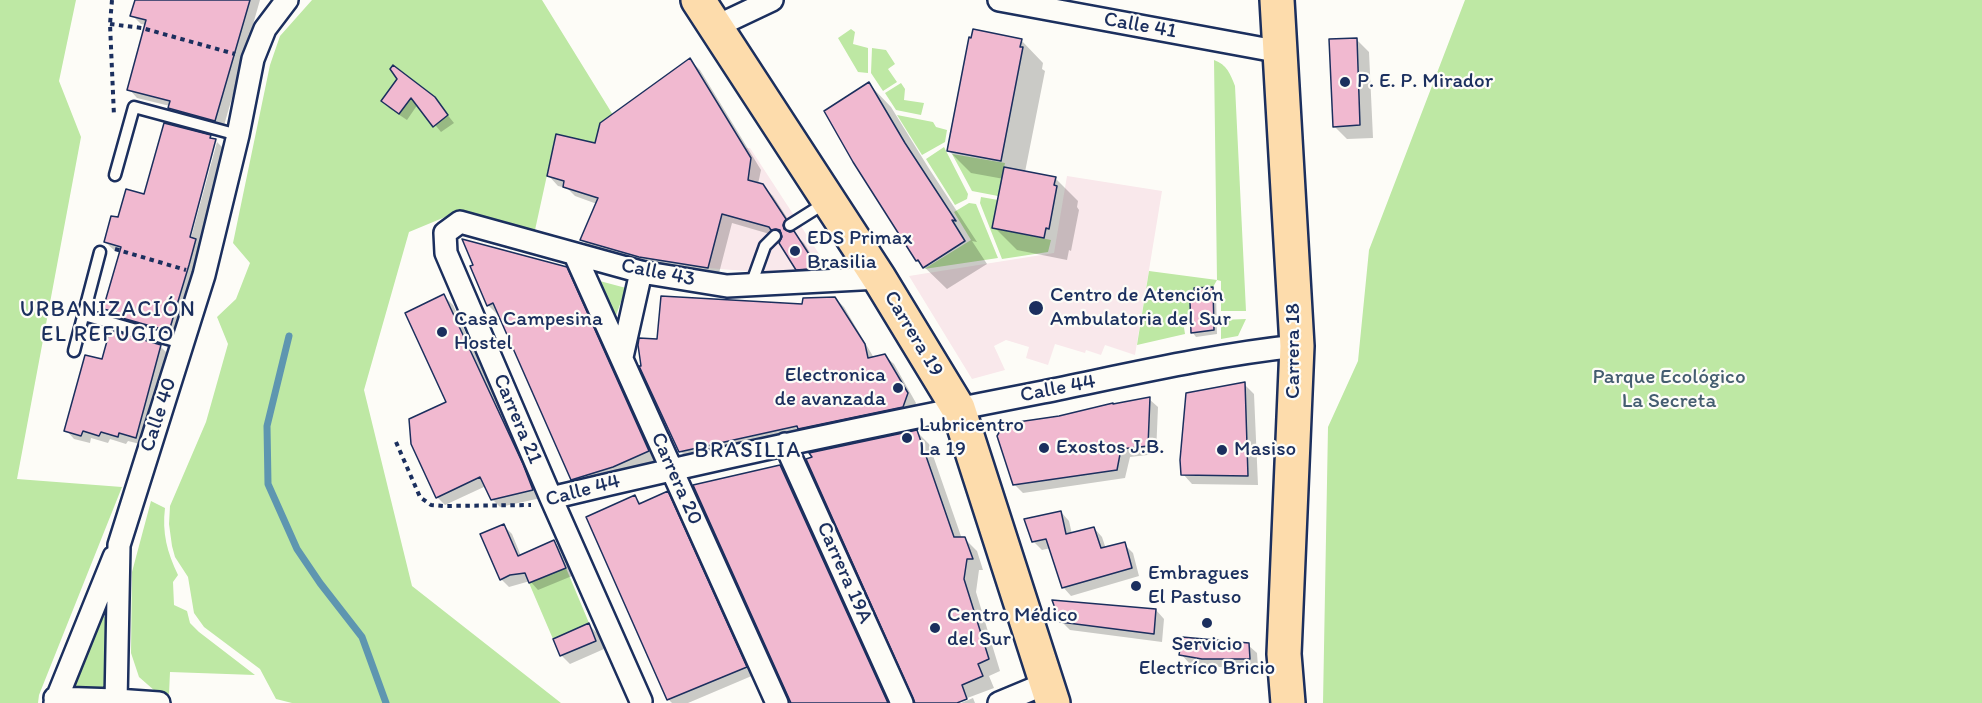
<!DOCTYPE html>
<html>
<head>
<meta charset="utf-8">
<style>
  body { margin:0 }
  canvas { display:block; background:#fdfcf7 }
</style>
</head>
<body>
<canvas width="1982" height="703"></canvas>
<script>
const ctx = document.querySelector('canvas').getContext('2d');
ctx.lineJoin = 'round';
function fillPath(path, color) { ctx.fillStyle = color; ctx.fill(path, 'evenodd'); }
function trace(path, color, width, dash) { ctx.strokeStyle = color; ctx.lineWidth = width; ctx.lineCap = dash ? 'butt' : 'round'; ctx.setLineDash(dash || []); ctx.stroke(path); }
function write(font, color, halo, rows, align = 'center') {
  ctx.font = font + ' Itim,sans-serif'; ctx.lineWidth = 4.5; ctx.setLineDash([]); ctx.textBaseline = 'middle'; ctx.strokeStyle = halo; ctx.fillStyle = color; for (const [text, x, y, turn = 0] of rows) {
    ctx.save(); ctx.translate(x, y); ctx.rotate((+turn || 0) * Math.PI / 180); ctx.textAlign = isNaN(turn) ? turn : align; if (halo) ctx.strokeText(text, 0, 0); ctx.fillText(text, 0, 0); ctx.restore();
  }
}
fillPath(new Path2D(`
  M745,148H750L825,263L814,272L817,277L708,268L735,165Z
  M1067,176L1162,191L1135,355L1105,345L1101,355L1086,350L1085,353L1055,344L1048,365L1026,358L1029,347L1006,340L994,346L1005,370L972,379L909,276L1054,253Z`), '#f9e8eb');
fillPath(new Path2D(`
  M0,0H76L59,81L81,137L17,479L122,487L39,695L38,703H0Z
  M312,0H542L613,115L600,123L595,144L556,134L535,230L462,210L409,232L364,390L412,586L561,703H292L276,699L260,669L204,627L194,613L188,577L175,557L172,546L169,524L170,506L206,422L228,344L217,317L236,299L250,263L233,243L270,65L280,36Z
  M1465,0H1982V703H1323L1328,427L1358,361L1369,250Z
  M851,29L855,32L853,44L868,48V73L858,72L838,38Z
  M872,48L886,50L895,64L888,69L897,82L883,91L871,73Z
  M1214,60C1227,65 1230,73 1235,86L1246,311H1221V281L1217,280L1213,287L1194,288L1195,301L1190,302L1191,320L1183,321L1185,334L1137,345L1149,271L1217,280Z
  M901,83L905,89L904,100L924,103L921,115L896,110L885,93Z
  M897,115L933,122L936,127L947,130L945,142L922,155Z
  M944,147L968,194L967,199L955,205L926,159Z
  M952,154L1005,163L998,196L972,191Z
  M981,197L998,200L992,228L1051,240L1048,252L1002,259L980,203Z
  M969,203L976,204L998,258L924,269L971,240L954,212Z
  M596,280L626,288L615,318Z
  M1246,319L1238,336L1221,339V320Z
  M151,501L165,508C162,533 167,552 178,575L173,582L174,605L187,611L190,623L199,632L255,675L170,672L169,694L155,691L139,677L131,653L132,572Z
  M566,568L589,623L553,639L529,583Z
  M102,616L108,617L106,686L102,691L73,690L70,683Z`), '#bee8a4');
fillPath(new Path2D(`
  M136,0H260L223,129L178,116L170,106L137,98L129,89L146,25L141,24L132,15Z
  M1356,39L1369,52L1373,138L1347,139L1334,126Z
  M1021,40L1043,63L1042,69L1045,71L1025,172L1055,178L1078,201L1077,207L1079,210L1071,251L1069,250L1067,260L1017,250L994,227L1004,179L971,173L948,150Z
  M690,60L700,70L761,170L758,184L762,185L773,196L795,230L793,233L804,243L824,275L808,279L798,269L780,237L732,223L718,277L650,267L592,250L582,240L597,204L575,196L567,188L558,186L548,175L596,145Z
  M399,79L434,98L454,123L441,132L418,104L407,120L389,108L383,101Z
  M869,84L891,107L928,167L977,242L972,241L987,264L947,289L917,260Z
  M210,137L217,142H214L186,244L189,245L217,142L224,149L199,243L204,249L179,335L174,334L173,338L125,324L105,308L121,252L114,250L105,242L119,219Z
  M566,269L575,278L657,459L622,475L581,487L572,479L499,312L497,314L488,305Z
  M1212,288L1216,292L1217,334L1196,337L1193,333L1196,302Z
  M444,296L453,305L541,498L500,507L492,499L486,486L445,505L437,497L448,403Z
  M835,298L844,307L874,358L884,355L894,364L916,403L911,415L689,460L680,451L658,340Z
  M160,346L169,355L144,445L128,441L126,444L110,439L108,443L91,438L90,443L74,439L66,430L103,361Z
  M1244,384L1254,394L1258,485L1192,484L1183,474Z
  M1149,399L1158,407L1156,454L1130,457L1125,478L1023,493L1014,484L1059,417Z
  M917,432L929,444L962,539H965L977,551L983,570H979L976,592L1000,671L989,676L994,688L954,703H916Z
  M780,466L792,478L893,703H792Z
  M666,493L675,502L754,675L688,703H672L668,699L635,497L642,504Z
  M1061,512L1069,521L1072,534L1094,528L1102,537L1106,549L1124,544L1133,553L1139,576L1071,596L1063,587L1051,548L1042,550L1033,541Z
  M504,526L512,534L521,556L554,542L561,549L572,576L538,590L530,581L509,587L501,579Z
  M1156,610L1164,619L1162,642L1070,630L1061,621Z
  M589,625L597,633L604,649L570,664L561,655Z
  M1248,645L1257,653L1258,667H1212L1189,663L1181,654Z
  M973,698L975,703H961Z`), '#0003');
trace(new Path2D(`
  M289,336L267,426L268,484L297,549L320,583L362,637L386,703`), '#5e96b0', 7);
const building = new Path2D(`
  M135,0H250L215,121L168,108L170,101L127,90L146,20L130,16Z
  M973,29L1022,39L1020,47H1023L1001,161L947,151L969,37L971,38Z
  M1357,38L1360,125L1333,127L1329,39Z
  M690,58L751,158L748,180L763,184L786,219L783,225L784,229L790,232L794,231L816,265L809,269L796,270L779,243L782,237L780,230L776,229L771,230L769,227L722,214L708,268L639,257L580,240L598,198L563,187L564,181L547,176L556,134L595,143L600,123Z
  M393,65L435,97L448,115L433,127L411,98L399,114L381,101L397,79L390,69Z
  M869,82L905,143L956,221L952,220L965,241L923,268L918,260L916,261L853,162L824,111Z
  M164,123L211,135L210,138L216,139L190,237L196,239L189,265L170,328L166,327L165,330L115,316L116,312L103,309L121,247L104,242L111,216L118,217L126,189L144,194Z
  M1004,167L1056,177L1054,185L1057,186L1049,229L1046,228L1044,238L992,228Z
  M462,239L567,267L649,451L613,467L571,480L493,303L487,306L470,266L473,265Z
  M1213,287L1214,330L1191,333L1190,301H1195L1194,288Z
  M444,294L523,464L533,490L491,500L480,477L436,498L411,444L409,419L446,402L405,313Z
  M661,296L802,304L803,298L835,297L865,344L868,358L885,354L908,393L903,407L798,429L797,426L679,452L639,366H641L638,345L639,338L657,339Z
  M110,330L161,345L136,438L119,433L118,437L101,432L99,436L83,431L81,436L64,431L85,355L102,359Z
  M1245,382L1248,476L1181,475L1180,460L1186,393Z
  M1150,397L1148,446L1121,449L1117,470L1013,485L997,436L1004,424L1059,416L1113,403V404Z
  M917,430L954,537H965L973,559H967L964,579L989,659L978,664L983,676L962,685L967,699L957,703H915L806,459L812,457L809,453Z
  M780,465L888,703H791L693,485Z
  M668,491L747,667L667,700L586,517L635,495L639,504Z
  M1061,511L1066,534L1094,527L1101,548L1125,542L1132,568L1062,588L1046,539L1032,542L1024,519Z
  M504,524L518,556L554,540L566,568L529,583L525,573L510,575L500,580L480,534Z
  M1052,600L1156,609L1154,634L1060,622Z
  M589,623L596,641L560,656L553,639Z
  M1182,637L1249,643L1250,659H1202L1179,655Z`);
fillPath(building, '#f1b9d0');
trace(building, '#1b2f5e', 1.5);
const service = new Path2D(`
  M115,175L134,107L238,135
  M790,225L825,203
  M751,285L765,246L775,236
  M84,315L182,343
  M74,351L100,252`);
const minor = new Path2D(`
  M999,0L1281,52
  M715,27L772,0
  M575,255L777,703
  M622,357L641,272
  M785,444L902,703
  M551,498C714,459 878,424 1043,392C1127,375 1212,355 1297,346
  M55,698L116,700L159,703
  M641,701L551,498L446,253L445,233L460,222L641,272L727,286L879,278
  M55,703L114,557
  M116,703L119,545L204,275L238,135L253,59L265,29L287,0
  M999,703L1047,683`);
const primary = new Path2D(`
  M698,0L879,278L958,408L1053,703
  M1277,0L1297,346L1284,654L1288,703`);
trace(service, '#1b2f5e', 15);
trace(minor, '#1b2f5e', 26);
trace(primary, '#1b2f5e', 38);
trace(new Path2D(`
  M112,0L110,24L114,116
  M110,24L142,28L235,54
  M115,249L186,270
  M396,442L420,497L431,505L444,506L531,505`), '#1b2f5e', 4, [4.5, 4.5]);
trace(service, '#fdfcf7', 10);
trace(minor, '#fdfcf7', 21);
trace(primary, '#fddcac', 33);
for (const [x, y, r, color] of [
  [1345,82,6,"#1b2f5e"],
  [795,251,6,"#1b2f5e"],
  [1036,308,8,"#1b2f5e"],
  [442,332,6,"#1b2f5e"],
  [898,388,6,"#1b2f5e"],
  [907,438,6,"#1b2f5e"],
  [1044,448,6,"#1b2f5e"],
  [1222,450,6,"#1b2f5e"],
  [1136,586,6,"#1b2f5e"],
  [1207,623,6,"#1b2f5e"],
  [935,628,6,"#1b2f5e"]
]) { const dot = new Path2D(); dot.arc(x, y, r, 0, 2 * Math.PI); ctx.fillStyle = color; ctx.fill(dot); trace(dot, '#fdfcf7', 2); }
write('21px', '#1b2f5e', '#fdfcf7', [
  ["Calle 41",1140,26,10],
  ["Calle 43",658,273,11],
  ["Carrera 19",913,334,59],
  ["Carrera 18",1294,351,-90],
  ["Calle 44",1058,389,-11],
  ["Calle 40",159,415,-72],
  ["Carrera 21",517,419,67],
  ["Carrera 20",676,479,66],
  ["Calle 44",583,491,-15],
  ["Carrera 19A",844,573,66]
]);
write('21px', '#1b2f5e', '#fdfcf7', [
  ["P. E. P. Mirador",1357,82],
  ["EDS Primax",807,239],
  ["Brasilia",807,263],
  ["Centro de Atención",1050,296],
  ["Ambulatoria del Sur",1050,320],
  ["Casa Campesina",454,320],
  ["Hostel",454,344],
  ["Electronica",886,376,"right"],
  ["de avanzada",886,400,"right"],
  ["Lubricentro",919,426],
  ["La 19",919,450],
  ["Exostos J.B.",1056,448],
  ["Masiso",1234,450],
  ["Embragues",1148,574],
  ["El Pastuso",1148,598],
  ["Centro Médico",947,616],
  ["del Sur",947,640],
  ["Servicio",1207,645,"center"],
  ["Electríco Bricio",1207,669,"center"]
], 'left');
write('21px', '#445d70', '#fdfcf7', [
  ["Parque Ecológico",1669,378],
  ["La Secreta",1669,402]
]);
ctx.letterSpacing = '1.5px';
write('22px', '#1b2f5e', '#fdfcf7', [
  ["URBANIZACIÓN",108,310],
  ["EL REFUGIO",108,335],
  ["BRASILIA",748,451]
]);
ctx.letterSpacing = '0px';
</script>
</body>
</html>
